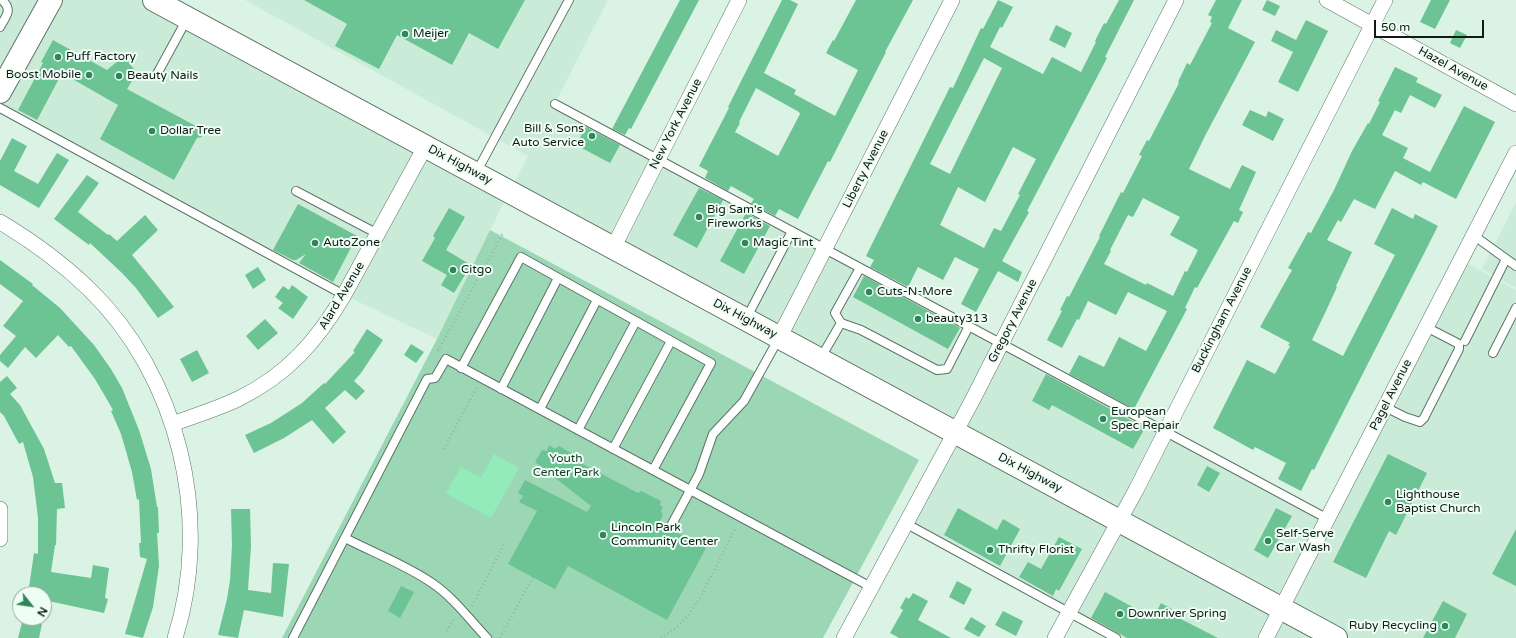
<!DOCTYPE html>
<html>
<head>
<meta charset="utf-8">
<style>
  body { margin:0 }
  #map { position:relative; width:1516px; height:638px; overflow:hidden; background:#dbf3e4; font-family:"Varela Round",sans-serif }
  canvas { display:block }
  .north { position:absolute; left:12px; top:586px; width:40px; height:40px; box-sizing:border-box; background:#effef5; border:1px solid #96a39b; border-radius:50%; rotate:120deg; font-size:11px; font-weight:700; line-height:16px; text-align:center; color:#111a15 }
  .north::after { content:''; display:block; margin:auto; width:14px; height:18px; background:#2e865b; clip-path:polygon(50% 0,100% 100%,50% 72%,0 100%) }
  .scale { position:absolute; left:1374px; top:20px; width:110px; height:18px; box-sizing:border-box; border:2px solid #111a15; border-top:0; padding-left:5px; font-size:12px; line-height:14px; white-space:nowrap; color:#111a15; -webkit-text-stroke:3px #effef5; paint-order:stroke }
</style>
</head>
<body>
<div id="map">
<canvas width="1516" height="638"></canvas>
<div class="north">N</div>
<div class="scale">50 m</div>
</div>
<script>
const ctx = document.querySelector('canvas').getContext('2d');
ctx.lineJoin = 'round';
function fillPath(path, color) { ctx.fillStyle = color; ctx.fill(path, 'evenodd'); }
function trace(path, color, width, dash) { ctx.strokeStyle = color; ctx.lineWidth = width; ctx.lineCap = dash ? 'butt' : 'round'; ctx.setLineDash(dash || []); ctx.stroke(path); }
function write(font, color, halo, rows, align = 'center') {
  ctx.font = font + ' "Varela Round",sans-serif'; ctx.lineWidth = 4; ctx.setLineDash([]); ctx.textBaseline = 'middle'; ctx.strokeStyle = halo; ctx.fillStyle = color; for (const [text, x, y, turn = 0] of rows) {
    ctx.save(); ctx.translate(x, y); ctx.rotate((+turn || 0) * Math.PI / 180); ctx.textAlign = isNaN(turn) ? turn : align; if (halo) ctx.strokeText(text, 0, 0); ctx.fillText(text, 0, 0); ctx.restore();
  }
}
fillPath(new Path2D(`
  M0,0H154L509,192L528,156L245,0H608L555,103L1327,519L1461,260L1516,290V638H1116L905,523L954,433L509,192L437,339L344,295L0,108Z
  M1516,202V288L1482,269Z`), '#caebd7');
fillPath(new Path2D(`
  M490,230L919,460L823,638H282L437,339Z`), '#9bd7b4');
fillPath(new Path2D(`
  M494,454L519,468L491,518L446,493L461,467L481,478Z`), '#94ebba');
fillPath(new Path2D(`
  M304,0H525L498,49L469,33L452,65L397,35L379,69L335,46L347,24Z
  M680,0H699L631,129L629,128L625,135L612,129Z
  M782,0H790L798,4L764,73L796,90L794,94L835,116L858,70L826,53L833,40L834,41L856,0H913L885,52H886L830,162L828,161L798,219L779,209L775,216L751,203L754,199L731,186L728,191L705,178L708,171L699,166L729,108L728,107ZM756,88L799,112L800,114L778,156L735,132L740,123L739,122Z
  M998,0L1013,7L1002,28L1000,27L990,47L1043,74L1052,57L1081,72L1096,42L1095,41L1104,23L1106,24L1119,0H1134L1105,57L1107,58L1027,211L1029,212L1002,261L1022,272L1018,282L998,271L976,312L961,304L979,269L955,257L943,280L918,267L908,287L870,267L874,260L866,256L950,87L953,88L981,28L983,29ZM984,58L1002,68L950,174L930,164ZM1013,147L1036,159L1018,194L1020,195L1001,231L994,228L984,248L940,225L958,187L985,202Z
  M1216,0H1242L1228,28L1255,42L1206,134L1189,169L1230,189L1242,165L1256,172L1239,210L1243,212L1238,223L1234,221L1197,288L1195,287L1185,308L1187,309L1134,409L1069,374L1079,355L1104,367L1119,337L1146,351L1167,311L1128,292L1116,315L1088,301L1079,320L1077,319L1062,348L1047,340L1062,311L1060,310L1067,296L1069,297L1100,237L1099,236L1121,192L1123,193L1142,156L1139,155L1147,140L1149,141L1179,83L1178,82L1187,63L1190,65L1212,23L1210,22L1212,17L1208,15ZM1143,198L1180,217L1170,235L1198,250L1187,272L1185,271L1173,296L1147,283L1146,285L1104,264L1111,251L1110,250L1128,215L1133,217Z
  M1267,0L1280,6L1275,16L1262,10Z
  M1431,0H1450L1435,29L1420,22Z
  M1306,20L1328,31L1298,92L1278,82L1293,52L1271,41L1276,30L1296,40Z
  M1056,25L1072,33L1065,48L1049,40Z
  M1456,30L1467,35L1460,48L1450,43Z
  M53,40L107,70L124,56L137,73L127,89L194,125L198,124L202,137L197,138L174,180L100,139L118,105L62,73L37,120L18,110L43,63L41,62Z
  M1395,67L1418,78L1416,82L1442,95L1435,108L1410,95L1401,113L1395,110L1382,135L1408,148L1403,158L1430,172L1464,106L1495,122L1456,199L1423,182L1421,185L1395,171L1375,209L1354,199L1341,222L1338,220L1327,240L1352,252L1336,286L1337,287L1326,311L1312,340L1343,356L1395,255L1374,244L1392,208L1413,219L1415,214L1438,226L1326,446L1314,470L1312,469L1301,491L1278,479L1286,463L1255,447L1253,450L1213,428L1247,360L1275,374L1290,346L1288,345L1290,343L1260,327L1292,270L1288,268L1308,232L1311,233L1334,190L1352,151L1368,123L1369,124L1380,102L1378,101Z
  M1250,110L1266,117L1268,111L1284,119L1273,141L1242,125Z
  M586,127L620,145L610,163L576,145Z
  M12,138L27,146L14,171L38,184L57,153L69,160L39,208L0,185V161Z
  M87,175L99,183L78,212L108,235L109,234L117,241L145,215L158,230L132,255L155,283L174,307L158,318L136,288L122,273L90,243L89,245L54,219Z
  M699,188L723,200L697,248L673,235Z
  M298,204L357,236L333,282L299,263L306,254L296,260H293L273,250Z
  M449,208L465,217L446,250L471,265L454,293L441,285L447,275L422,261L435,238L433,236Z
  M746,213L770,226L744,274L720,261Z
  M0,260L33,284L32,285L60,308L94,345L111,369L122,388L139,430L151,469L157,507H158L159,533H157L159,566L153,607L143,638L125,634L147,559L140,557L139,543H141L139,499L137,500L132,472L121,434L111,411L113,410L95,379L71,346L69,347L58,335L36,358L25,347L8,368L0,361V355L16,336L3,326L23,301L0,284Z
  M258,267L266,280L253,289L245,275Z
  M864,276L960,328L948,349L853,297Z
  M292,285L308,297L293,319L278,308L283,303L275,297L283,286L289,290Z
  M265,319L278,333L258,350L246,336Z
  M367,329L383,340L361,373L354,381L365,391L356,400L345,390L325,408L346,432L333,444L312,420L284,438L254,453L245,435L271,423L302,403L324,383L325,384L355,352L353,351Z
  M411,344L424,352L416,363L404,355Z
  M197,350L209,373L192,382L180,359Z
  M1046,374L1145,428L1133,449L1052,405L1049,410L1032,401Z
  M7,376L17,388L10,394L20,405L44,449L55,483H62L65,508L57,509L56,545H55L51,572L91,578L93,565L109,568L105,598L108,599L104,613L44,600V594H28L34,553L38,554V518L33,477L23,442L19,444L4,416L0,412V382Z
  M549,445L555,449L559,446L578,457L577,461L638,493L641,491L661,501L660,505L663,507L661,511L663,515L659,523L706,548L667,620L568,566L555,589L508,564L537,511L519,502L523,496L518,493L525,480L587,512L591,506L535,462L542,450L547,451Z
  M1388,454L1427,473L1396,535L1389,531L1366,578L1333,562Z
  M1207,466L1220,473L1209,492L1197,485Z
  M958,508L997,530L1003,519L1020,529L1000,566L944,535Z
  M1276,508L1292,516L1268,558L1254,550Z
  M231,509H250L251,546L248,590L271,593L273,563L289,564L283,617L244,610L238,638L218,635L227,599L230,580L232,546Z
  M1516,529V586L1492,574Z
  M1059,537L1082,549L1059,591L1056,589L1053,596L1019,577L1028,562L1041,569Z
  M957,581L972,589L964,605L949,597Z
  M401,586L414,592L400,618L388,611Z
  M1105,592L1153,618L1161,603L1177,612L1175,616L1218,638H1127L1091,618Z
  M913,593L928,601L918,620L951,638H899L890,633L903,610L900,608L906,597L909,599Z
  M1443,601L1467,614L1455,638H1423Z
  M1003,611L1023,621L1016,636L995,625Z
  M971,617L986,626L979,637L964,629Z
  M23,619L42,624L39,638H18Z`), '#6cc393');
const lane = new Path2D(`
  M0,27C6,16 13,10 2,0
  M157,74L187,19
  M555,104L1328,519
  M0,108L344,295
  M476,173L569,0
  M296,191L378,234
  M1473,235L1516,266
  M746,319L792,231
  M841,323L835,313L860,268
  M1465,341L1506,259
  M1493,353L1516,308
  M820,359L841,323L861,330L937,370L947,369L969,326
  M461,368L521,257L711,363L653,470
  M501,389L558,278
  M1385,407L1405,417L1420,422L1424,418L1459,349V344L1426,327
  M540,409L597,300
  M578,430L636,321
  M613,449L671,341
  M905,523L1116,638
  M672,524L699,474L713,434L744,401L779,338
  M345,538C374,553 406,565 432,583C453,597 470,620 487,638
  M293,638L427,379L435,378L446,359L871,587`);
const street = new Path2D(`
  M1327,0L1516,104
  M0,222C32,241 62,263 89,289C179,376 213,519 175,638
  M613,248L739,0
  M779,338L952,0
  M172,424C194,416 217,409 238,399C287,375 317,341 344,295L425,147
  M0,509V539
  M844,638L972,401L1176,0
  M1055,638L1136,490L1385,0
  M1266,638L1516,153`);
const secondary = new Path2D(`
  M0,92L51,0`);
const primary = new Path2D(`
  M154,0L1336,638`);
trace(lane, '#5e7467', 10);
trace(street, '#5e7467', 16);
trace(secondary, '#5e7467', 24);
trace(primary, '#5e7467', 24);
trace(new Path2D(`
  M438,351L503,233
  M444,449L477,387
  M472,606L505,542
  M447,631L455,617
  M500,638L533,577
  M661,638L677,627L689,614L700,598L736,527`), '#9db0a4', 2.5, [1, 3]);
trace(lane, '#fff', 8);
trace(street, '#fff', 15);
trace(secondary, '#fff', 22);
trace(primary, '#fff', 22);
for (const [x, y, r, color] of [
  [405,34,4,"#2e865b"],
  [58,57,4,"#2e865b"],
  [89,75,4,"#2e865b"],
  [119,76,4,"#2e865b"],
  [152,131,4,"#2e865b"],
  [592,136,4,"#2e865b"],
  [699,217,4,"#2e865b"],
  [315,243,4,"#2e865b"],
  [745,243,4,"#2e865b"],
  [453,270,4,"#2e865b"],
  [869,292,4,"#2e865b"],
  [918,319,4,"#2e865b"],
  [1103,419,4,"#2e865b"],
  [1388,502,4,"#2e865b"],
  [603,535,4,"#2e865b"],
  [1268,541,4,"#2e865b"],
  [990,550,4,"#2e865b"],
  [1120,614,4,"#2e865b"],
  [1445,626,4,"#2e865b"]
]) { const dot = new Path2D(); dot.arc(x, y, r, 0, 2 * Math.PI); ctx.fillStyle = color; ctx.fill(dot); trace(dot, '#effef5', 1.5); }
write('12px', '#111a15', '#effef5', [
  ["Meijer",413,34],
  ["Puff Factory",66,57],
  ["Boost Mobile",81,75,"right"],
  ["Beauty Nails",127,76],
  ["Bill & Sons",584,129,"right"],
  ["Auto Service",584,143,"right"],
  ["Dollar Tree",160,131],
  ["Big Sam's",707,210],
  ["Fireworks",707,224],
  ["AutoZone",323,243],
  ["Magic Tint",753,243],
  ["Citgo",461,270],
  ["Cuts-N-More",877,292],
  ["beauty313",926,319],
  ["European",1111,412],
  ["Spec Repair",1111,426],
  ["Lighthouse",1396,495],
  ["Baptist Church",1396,509],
  ["Lincoln Park",611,528],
  ["Community Center",611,542],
  ["Self-Serve",1276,534],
  ["Car Wash",1276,548],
  ["Thrifty Florist",998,550],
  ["Downriver Spring",1128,614],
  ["Ruby Recycling",1437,626,"right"]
], 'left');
write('12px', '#111a15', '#effef5', [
  ["Hazel Avenue",1453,69,29],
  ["New York Avenue",676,124,-63],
  ["Dix Highway",460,165,28],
  ["Liberty Avenue",866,169,-63],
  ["Alard Avenue",342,296,-59],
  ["Dix Highway",745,319,28],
  ["Buckingham Avenue",1222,320,-63],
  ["Gregory Avenue",1013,321,-63],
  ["Pagel Avenue",1391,395,-63],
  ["Dix Highway",1030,473,28]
]);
write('12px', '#163c28', '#effef5', [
  ["Youth",566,459],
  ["Center Park",566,473]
]);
</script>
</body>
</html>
